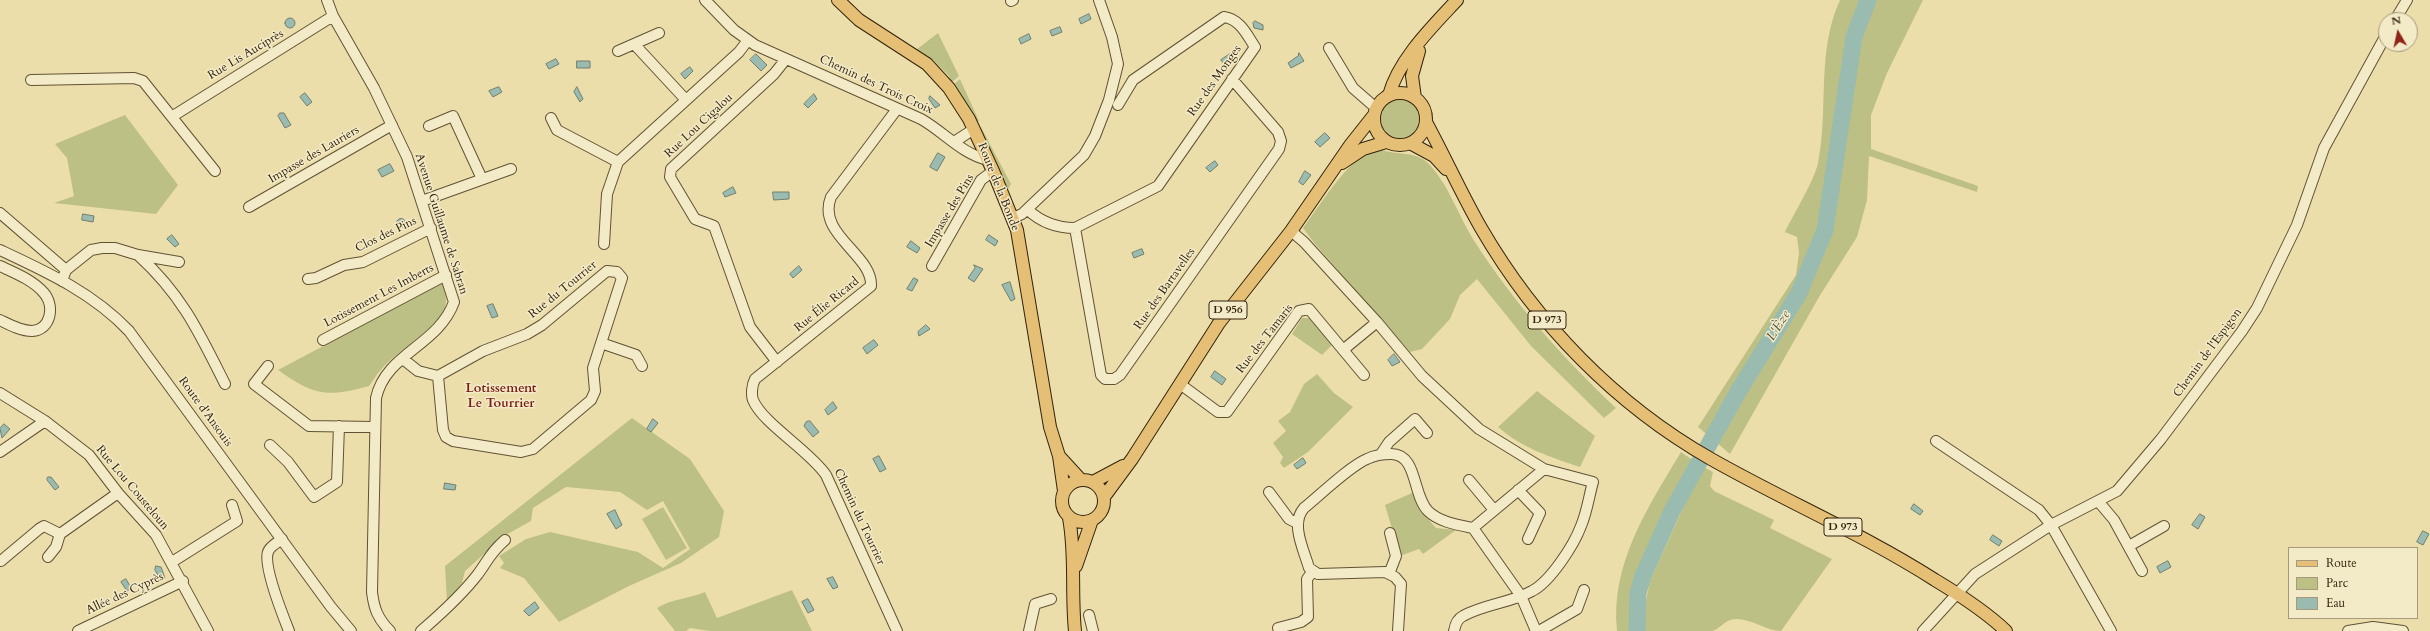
<!DOCTYPE html>
<html>
<head>
<meta charset="utf-8">
<style>
  body { margin:0 }
  #map { position:relative; width:2430px; height:631px; overflow:hidden; background:#ecdeab; font-family:Cardo,serif }
  canvas { display:block }
  .legend { position:absolute; left:2288px; top:547px; width:130px; height:72px; box-sizing:border-box; background:#f3eac8; border:1px solid #a69a7d; margin:0; padding:5px 7px; list-style:none; font-size:12px; color:#32230c }
  .legend li { display:flex; align-items:center; gap:8px; height:20px }
  .legend b { width:20px; border:1px solid #a69a7d }
  .north { position:absolute; left:2378px; top:12px; width:40px; height:40px; box-sizing:border-box; background:#f3eac8; border:1px solid #a69a7d; border-radius:50%; rotate:351deg; font-size:11px; font-weight:700; line-height:16px; text-align:center; color:#32230c }
  .north::after { content:''; display:block; margin:auto; width:14px; height:18px; background:#8f2418; clip-path:polygon(50% 0,100% 100%,50% 72%,0 100%) }
</style>
</head>
<body>
<div id="map">
<canvas width="2430" height="631"></canvas>
<ul class="legend">
<li><b style="height:5px;background:#e6bf76"></b>Route</li>
<li><b style="height:11px;background:#bdc085"></b>Parc</li>
<li><b style="height:11px;background:#9abbb0"></b>Eau</li>
</ul>
<div class="north">N</div>
</div>
<script>
const ctx = document.querySelector('canvas').getContext('2d');
ctx.lineJoin = 'round';
function fillPath(path, color) { ctx.fillStyle = color; ctx.fill(path, 'evenodd'); }
function trace(path, color, width, dash) { ctx.strokeStyle = color; ctx.lineWidth = width; ctx.lineCap = dash ? 'butt' : 'round'; ctx.setLineDash(dash || []); ctx.stroke(path); }
function write(font, color, halo, rows, align = 'center') {
  ctx.font = font + ' Cardo,serif'; ctx.lineWidth = 3; ctx.setLineDash([]); ctx.textBaseline = 'middle'; ctx.strokeStyle = halo; ctx.fillStyle = color; for (const [text, x, y, turn = 0] of rows) {
    ctx.save(); ctx.translate(x, y); ctx.rotate((+turn || 0) * Math.PI / 180); ctx.textAlign = isNaN(turn) ? turn : align; if (halo) ctx.strokeText(text, 0, 0); ctx.fillText(text, 0, 0); ctx.restore();
  }
}
fillPath(new Path2D(`
  M1840,0H1923L1887,73L1871,115V149L1978,186L1977,192L1869,156L1867,200L1857,237L1819,297L1730,454L1698,427L1796,275L1799,253L1797,237L1785,232C1793,215 1815,179 1818,163C1829,109 1816,52 1840,0Z
  M938,33L959,76L951,83L949,76L931,58H925L916,50Z
  M960,79L979,121L976,122L953,85Z
  M1381 119a19 19 0 1 1 38 0a19 19 0 1 1-38 0Z
  M125,115L178,185L156,214L54,203L74,196L67,158L55,144Z
  M981,127L1011,184L1007,191L979,128Z
  M1382,150C1399,156 1416,150 1430,165C1449,186 1458,215 1473,239C1513,302 1562,357 1616,408L1604,418L1531,346L1477,279L1460,295L1450,319L1422,349L1410,352L1315,244L1303,228C1318,208 1347,161 1370,151C1373,150 1379,151 1382,150Z
  M442,283C444,290 448,299 445,307C434,333 397,349 380,371C376,375 373,381 369,386C327,398 313,395 278,370Z
  M1302,318H1310L1333,344L1322,355L1292,334Z
  M1317,374L1334,393L1353,407L1308,452L1284,468L1280,463L1283,457L1273,443L1286,431L1278,421L1290,412L1304,384Z
  M1537,391L1595,436L1580,467C1550,457 1522,448 1498,427Z
  M632,418L690,459L724,511L719,537L681,563L629,586L559,622L524,578L500,568L504,563L499,556L526,539L550,532L638,552L663,568L690,549L663,501L647,510L620,492L566,487L533,508L531,521L504,536L465,571L462,583L447,603L445,566Z
  M1681,452L1694,461C1666,515 1630,568 1631,631H1617C1610,564 1648,507 1681,452Z
  M1702,466L1713,472L1710,486L1714,491L1774,520L1770,528L1832,559L1781,631C1766,631 1753,619 1736,619C1725,619 1721,629 1712,631C1696,631 1658,631 1640,631L1650,581Z
  M1414,492L1421,511L1436,528L1456,530L1423,554L1419,549L1400,556L1385,505Z
  M663,507L687,548L666,560L642,519Z
  M792,590L812,631H710L690,628L686,631H675L657,608C673,598 689,599 705,592L717,618Z`), '#bdc085');
const water = new Path2D(`
  M1089,14L1091,19L1081,24L1079,19Z
  M285 23a5 5 0 1 1 10 0a5 5 0 1 1-10 0Z
  M1255,21L1263,25V30L1254,28L1253,23Z
  M1060,27L1062,32L1052,36L1050,31Z
  M1029,34L1031,39L1021,44L1019,39Z
  M1299,53L1304,61L1291,68L1288,63L1298,56Z
  M756,54L767,65L761,71L750,60Z
  M1230,54L1233,59L1224,64L1221,60Z
  M556,59L559,64L549,69L546,64Z
  M577,61H590V68H577Z
  M690,67L693,71L685,79L681,74Z
  M499,87L502,92L493,97L489,91Z
  M577,87L583,99L580,102L574,92Z
  M305,93L312,102L307,106L300,97Z
  M814,94L817,99L808,108L804,104Z
  M930,96L940,105L935,108L929,99Z
  M280,113H284L291,125L285,128L278,116Z
  M1325,133L1330,138L1320,147L1315,142Z
  M938,153L945,157L937,171L930,167Z
  M1215,161L1218,165L1210,172L1206,168Z
  M390,164L394,171L382,177L378,170Z
  M1305,171L1311,175L1303,185L1299,182Z
  M733,187L736,193L725,197L723,193Z
  M773,192H789V199L774,200Z
  M83,214L94,216L93,222L82,220Z
  M396.5 223a4.5 4.5 0 1 1 9 0a4.5 4.5 0 1 1-9 0Z
  M172,235L179,244L175,247L167,239Z
  M989,235L998,241L995,246L986,240Z
  M911,241L920,248L917,253L907,247Z
  M1142,249L1144,254L1134,258L1132,253Z
  M974,265L983,269L974,282L968,278L975,268Z
  M799,266L802,270L793,278L790,274Z
  M914,278L918,280L912,291L907,289Z
  M1010,282L1015,299L1011,301L1002,285Z
  M493,304L498,316L492,318L487,306Z
  M926,325L930,329L919,336L918,332Z
  M874,340L878,345L867,354L863,348Z
  M1394,354L1400,362L1392,366L1388,360Z
  M1215,371L1226,379L1222,385L1211,377Z
  M833,402L837,408L828,415L825,410Z
  M653,419L658,423L651,432L647,429Z
  M810,421L819,432L813,437L804,426L806,422Z
  M4,424L10,429L2,438L0,429Z
  M879,456L886,469L880,472L873,459Z
  M1303,458L1306,463L1297,469L1294,465Z
  M48,477H51L59,487L55,490L47,480Z
  M445,483L456,485L455,490L444,489Z
  M1914,504L1923,511L1920,515L1911,509Z
  M615,510L622,525L616,529L607,514Z
  M2200,514L2205,517L2198,529L2192,525Z
  M2423,531L2429,534L2423,545L2417,542Z
  M1993,535L2002,541L1999,546L1990,540Z
  M2168,561L2171,567L2160,573L2157,567Z
  M156,566L161,567L165,578L160,579L155,570Z
  M833,577L838,587L833,589L827,579Z
  M126,579L131,588L127,591L121,582Z
  M808,599L814,610L808,613L802,602Z
  M535,602L539,608L529,616L524,611Z`);
fillPath(water, '#9abbb0');
trace(water, '#707e6e', 1);
trace(new Path2D(`
  M1637,631L1638,593L1643,576L1672,511L1738,392L1799,293L1825,230L1854,37L1868,0`), '#9abbb0', 17);
const minor = new Path2D(`
  M327,0L333,16L374,88L407,157L454,302C438,346 386,353 376,398L372,592C374,609 378,619 390,631
  M705,0L734,30L755,45L921,119C944,132 962,154 988,160
  M1011,1L1013,0
  M2395,20L2407,0
  M635,45L686,100
  M1329,48L1353,88L1376,108
  M618,51L659,33
  M31,80L134,78L143,81L215,171
  M897,109L831,197C816,234 873,255 871,286L755,379C752,385 751,394 753,400C763,424 809,450 826,475L897,631
  M173,116L333,16
  M551,118L557,130L618,162
  M429,126L453,116L482,179
  M954,142L974,129
  M422,201L511,169
  M249,207L392,125
  M1028,210C1041,222 1057,228 1075,228L1158,186L1255,47C1247,35 1240,19 1224,17L1133,80L1118,105
  M0,213L66,270
  M1013,218L1022,214L1084,155L1095,136L1109,100L1118,64L1112,37L1099,0
  M1075,228L1101,375L1105,379H1114L1120,375L1279,149L1281,141L1278,132L1232,79
  M1291,231L1304,242L1377,322L1422,376L1479,429L1544,469L1593,482C1589,496 1587,512 1581,526C1574,545 1550,582 1532,591C1511,603 1484,604 1463,616C1457,619 1455,625 1454,631
  M604,244L607,194L618,162L739,52L748,40
  M0,250C47,272 93,293 129,331L331,607L351,631
  M138,255C182,295 199,332 225,384
  M0,266C15,273 33,280 44,293C55,306 51,330 32,331C21,331 10,325 0,320
  M932,266L981,180L993,171
  M607,271L617,272L622,278L593,368L595,391L591,400L533,449L521,452L453,441L446,437L443,430L438,376L483,351L527,334L542,325Z
  M308,279L316,278L344,265L363,262L431,228
  M62,281L66,270L91,250L102,248H115L138,255L179,262
  M323,340L446,275
  M601,343L636,355L642,366
  M1343,350L1377,322
  M403,359L418,371L438,376
  M777,362L750,327L714,226L695,219L670,177L671,169L774,74L786,59
  M268,366L254,384L309,426L374,427
  M1180,384L1218,412H1227L1299,311L1309,309L1364,375
  M0,393L45,421L89,455L118,493L156,535L208,631
  M1936,441L2039,510L2051,525L2111,631
  M270,445L288,462L314,497L337,482L339,426
  M0,452L45,421
  M1381,454L1389,442L1415,419L1427,433
  M1469,480L1494,510
  M1518,490L1540,513L1528,539
  M1269,492L1289,519L1297,523
  M2098,501L2114,520L2142,571
  M1473,528L1521,596L1536,631
  M282,539C277,543 270,546 268,552C263,566 283,616 289,631
  M2129,546L2164,526
  M48,557L56,547L60,534L118,493
  M1,561L39,529L44,526L60,534
  M172,562L237,521L232,505
  M1389,574L1396,556L1390,533
  M1089,615L1093,631
  M1278,628L1301,622L1308,617L1307,579L1313,571
  M78,631L183,581
  M421,631C442,613 461,596 478,574C489,559 490,553 505,540
  M1029,631L1035,604L1051,599
  M1398,631L1401,584L1395,577L1385,572L1318,574L1309,568C1304,550 1290,524 1304,508C1320,495 1350,466 1367,459C1375,455 1382,454 1391,454C1418,454 1412,495 1428,511C1439,522 1458,525 1473,528L1544,469
  M1539,631L1577,609L1584,590
  M1923,631L1975,574L2051,525L2117,491L2161,439L2242,331L2257,308L2297,225L2324,148L2386,35
  M2348,631L2373,627L2403,631`);
const major = new Path2D(`
  M838,0L859,20L927,64L949,88L969,119L993,171L1017,230L1050,427L1059,456L1064,491
  M1374 119a26 26 0 1 1 52 0a26 26 0 1 1-52 0Z
  M1389,95C1399,59 1432,27 1457,0
  M1415,98L1412,76L1419,51
  M1426,122C1445,157 1461,193 1481,228C1536,323 1616,405 1711,459C1785,501 1863,534 1935,580C1960,595 1985,611 2006,631
  M1410,143L1434,156L1446,169
  M1342,163L1363,149L1386,142
  M1059,456L1081,480
  M1062 501a21 21 0 1 1 42 0a21 21 0 1 1-42 0Z
  M1093,482L1123,466
  M1104,497L1132,459L1219,323L1291,231L1351,144L1374,115
  M1069,518C1076,555 1071,593 1075,631
  M1076,566L1092,520`);
trace(minor, '#605234', 12);
trace(major, '#32230c', 14);
trace(minor, '#f3eac8', 10);
trace(major, '#e6bf76', 12);
for (const [x, y, w] of [
  [1228,310,38],
  [1547,320,38],
  [1843,527,38]
]) { const box = new Path2D(); box.roundRect(x - w / 2, y - 9, w, 18, 3); ctx.fillStyle = '#f3eac8'; ctx.fill(box); trace(box, '#32230c', 1); }
write('bold 11px', '#32230c', null, [
  ["D 956",1228,310],
  ["D 973",1547,320],
  ["D 973",1843,527]
]);
write('12px', '#32230c', '#f3eac8', [
  ["Rue Lis Auciprès",246,55,-31],
  ["Rue des Monges",1215,81,-55],
  ["Chemin des Trois Croix",876,85,25],
  ["Rue Lou Cigalou",699,126,-43],
  ["Impasse des Lauriers",314,155,-30],
  ["Route de la Bonde",998,187,68],
  ["Impasse des Pins",950,211,-59],
  ["Avenue Guillaume de Sabran",441,224,72],
  ["Clos des Pins",386,235,-26],
  ["Rue des Bartavelles",1165,289,-55],
  ["Rue du Tourrier",563,290,-39],
  ["Lotissement Les Imberts",379,296,-28],
  ["Rue Élie Ricard",827,305,-39],
  ["Rue des Tamaris",1265,339,-52],
  ["Chemin de l'Espigon",2208,353,-54],
  ["Route d'Ansouis",205,412,54],
  ["Rue Lou Cousteloun",132,488,50],
  ["Chemin du Tourrier",859,517,65],
  ["Allée des Cyprès",125,594,-25]
]);
write('italic 13px', '#51513d', '#f3eac8', [
  ["L'Èze",1779,326,-58]
]);
write('bold 13px', '#7a1f14', '#f3eac8', [
  ["Lotissement",501,389],
  ["Le Tourrier",501,404]
]);
</script>
</body>
</html>
